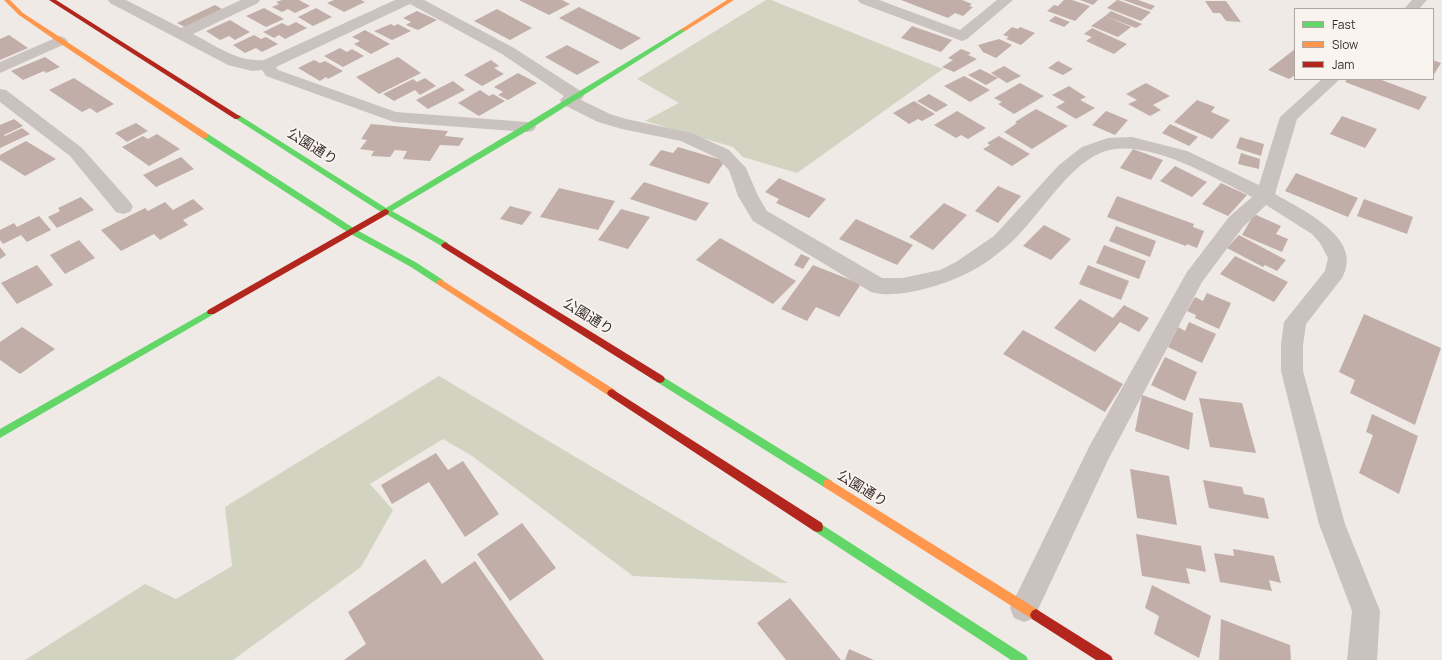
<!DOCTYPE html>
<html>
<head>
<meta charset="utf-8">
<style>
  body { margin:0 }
  #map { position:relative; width:1442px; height:660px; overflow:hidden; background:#efeae6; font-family:Manrope,sans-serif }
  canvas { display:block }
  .legend { position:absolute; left:1294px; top:8px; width:140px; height:72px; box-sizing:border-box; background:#faf4ef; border:1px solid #ada5a1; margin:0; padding:5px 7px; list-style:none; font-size:12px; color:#3a2f2c }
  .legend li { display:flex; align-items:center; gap:8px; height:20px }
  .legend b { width:20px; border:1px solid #ada5a1 }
</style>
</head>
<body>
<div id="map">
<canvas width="1442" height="660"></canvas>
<ul class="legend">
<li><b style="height:5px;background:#63d668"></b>Fast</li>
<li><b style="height:5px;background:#ff974d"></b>Slow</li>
<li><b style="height:5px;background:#b3261e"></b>Jam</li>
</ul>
</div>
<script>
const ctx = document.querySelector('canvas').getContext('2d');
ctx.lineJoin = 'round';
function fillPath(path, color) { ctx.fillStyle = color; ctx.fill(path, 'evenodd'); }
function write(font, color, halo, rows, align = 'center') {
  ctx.font = font + ' Manrope,"Noto Sans JP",sans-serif'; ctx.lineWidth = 3.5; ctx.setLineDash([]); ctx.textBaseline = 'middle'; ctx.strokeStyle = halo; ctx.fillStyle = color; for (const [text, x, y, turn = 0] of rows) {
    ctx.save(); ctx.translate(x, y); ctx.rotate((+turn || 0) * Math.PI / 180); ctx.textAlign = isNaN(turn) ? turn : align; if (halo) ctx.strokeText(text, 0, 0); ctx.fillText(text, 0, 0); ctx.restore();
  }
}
fillPath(new Path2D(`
  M766,0H771L943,69L797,173L743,157L733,147L645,121L679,103L637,79Z
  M439,376L788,583L633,576L472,456L443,439L370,484L393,510L361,567L233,660H25L145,584L176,599L232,566L225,507Z`), '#d2d4c1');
fillPath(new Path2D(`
  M282,0H299L310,6L295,13L288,9L282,12L272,7L279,4L276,2Z
  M334,0H361L365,2L344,12L327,3Z
  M519,0H562L570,4L549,15Z
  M901,0H962L972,4L969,6L973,7L963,16L955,13L948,18Z
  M1064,0H1072L1090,6L1075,21L1047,11L1054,5L1058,6Z
  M1080,0H1098L1093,5Z
  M1117,0H1118L1151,12L1141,21L1107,8Z
  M1123,0H1138L1155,6L1151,10Z
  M1205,1H1226L1241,22L1226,21L1220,13H1213Z
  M215,5L222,9L185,27L177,23Z
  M579,7L641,38L621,50L559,18Z
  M264,8L284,19L266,27L246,16Z
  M316,8L332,17L313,26L298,17Z
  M497,9L532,28L510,40L474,21Z
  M417,11L437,20L418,30L406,25L411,22L403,18Z
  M1111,11L1142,24L1136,28L1105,16Z
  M1055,16L1070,22L1064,27L1049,21Z
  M1105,16L1131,27L1118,37L1091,26Z
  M230,20L250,32L235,40L229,36L220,40L206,31Z
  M296,22L307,28L285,39L279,35L274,38L263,32L282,23L288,26Z
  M391,24L394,26L398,24L411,31L392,40L374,31Z
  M912,26L952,40L941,52L901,38Z
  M1012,27L1018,29L1020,27L1035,33L1021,45L1006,39L1009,37L1003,35Z
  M1092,28L1127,44L1114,54L1086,41L1092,37L1084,34Z
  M365,30L390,44L371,54L354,44L360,41L352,37Z
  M9,35L28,48L0,60V39Z
  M254,35L261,39L266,37L278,44L262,52L256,48L245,53L233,45Z
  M999,39L1012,45L996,58L983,52L978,45Z
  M567,45L600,62L577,75L545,57Z
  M340,48L347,52L352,49L364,56L343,67L324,56Z
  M961,49L971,53L968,55L977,59L954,72L942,67L953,60L948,58Z
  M1295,49V75L1289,79L1268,70Z
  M45,57L60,67L46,73L44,71L23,80L11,71Z
  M398,57L421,73L379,94L356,77Z
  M314,60L320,63L325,61L343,71L328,79L326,77L320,81L298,68Z
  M491,60L499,66L494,68L504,74L482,86L464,75Z
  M1433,60L1441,63L1433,76Z
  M1058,61L1073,69L1063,75L1048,68Z
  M1004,66L1021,76L1007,83L991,73Z
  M980,69L998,78L986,85L968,75Z
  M518,73L537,83L508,100L498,95L503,92L494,87Z
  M964,76L990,90L970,102L944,86Z
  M74,78L114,104L97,113L90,108L82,112L49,90Z
  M425,78L436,86L420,95L415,90L394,101L383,94L413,79L417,82Z
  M1347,79H1379L1427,97L1419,110L1345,82Z
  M453,81L465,90L428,109L416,100Z
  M1020,83L1044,96L1014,114L998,104L1002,102L994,98Z
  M1146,83L1170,96L1153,105L1161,110L1150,116L1128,104L1137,100L1126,94Z
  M1069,86L1086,97L1080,100L1095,108L1076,119L1056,107L1065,102L1052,95Z
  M480,90L489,96L493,94L505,101L479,116L458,103Z
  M929,94L948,105L936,112L917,101Z
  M1197,100L1215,107L1211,112L1230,120L1212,139L1174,122Z
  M914,101L935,114L922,121L918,119L909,124L893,113Z
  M1036,109L1068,126L1032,149L1004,132L1017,123L1015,122Z
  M957,111L986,128L968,139L961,135L956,138L934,125Z
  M1106,111L1128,120L1115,135L1092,125Z
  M1342,116L1377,129L1365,148L1330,134Z
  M14,119L23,126L4,135L5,136L22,128L30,134L0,148V125Z
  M136,123L148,131L127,142L115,133Z
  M371,124L448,131L445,136L464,138L459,146L440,145L430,161L403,159L407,151L395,150L390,157L371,156L374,151L360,149L367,140L361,139Z
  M1170,124L1198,137L1189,146L1162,133Z
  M157,134L180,149L149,166L122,147L143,136L148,139Z
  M999,136L1030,154L1012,166L983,149L990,145L987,143Z
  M1240,137L1264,144L1261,156L1236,148Z
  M26,141L56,159L25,176L0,160V155Z
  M678,147L725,161L709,184L649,165L661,150L673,153Z
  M1133,149L1163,160L1151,180L1120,168Z
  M1241,153L1260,159L1259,169L1238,164Z
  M181,157L194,169L156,187L143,175Z
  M1175,166L1207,182L1192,197L1160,181Z
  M1296,173L1358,198L1348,217L1285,191Z
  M779,178L826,199L809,218L776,203L779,199L765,192Z
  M644,182L709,203L696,221L630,199Z
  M1221,183L1247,195L1228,216L1202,204Z
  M998,186L1021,196L998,223L975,211Z
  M559,188L615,201L598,230L540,217Z
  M1117,196L1194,224L1193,227L1204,231L1197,248L1187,244L1186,246L1107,217Z
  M81,197L94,210L57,228L48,217L60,211L58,208Z
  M193,199L204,209L183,220L188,225L160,240L154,234L121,251L101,230L145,208L148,211L165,202L173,210Z
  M1364,199L1413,217L1407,234L1357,216Z
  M944,203L967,215L933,250L909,237Z
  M510,206L532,212L522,225L500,219Z
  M621,209L650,217L628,249L598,240Z
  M1254,214L1281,226L1276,234L1288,239L1282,252L1242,235Z
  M39,216L51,230L27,242L21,235L3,244L0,240V230L14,223L17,227Z
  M856,219L913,245L897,265L839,239Z
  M1044,225L1071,239L1051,260L1023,246Z
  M1116,226L1156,241L1150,257L1109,241Z
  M1239,235L1286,260L1277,271L1265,265L1263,267L1227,248Z
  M720,238L796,281L773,304L696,260Z
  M79,240L95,258L65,274L50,255Z
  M1104,245L1146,261L1139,279L1096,263Z
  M0,247L6,255L0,259Z
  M801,254L810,258L803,269L794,265Z
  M1235,256L1288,282L1274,302L1220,274Z
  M37,265L53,285L17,304L1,283Z
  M813,265L861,284L839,317L816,307L807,321L781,309Z
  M1088,265L1129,281L1121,300L1079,284Z
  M1207,293L1231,303L1219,329L1195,318L1196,315L1187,311L1195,297L1203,301Z
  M1080,299L1113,318L1124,305L1149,318L1139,332L1120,322L1095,352L1054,328Z
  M1364,314L1441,348L1415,425L1350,393L1355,380L1339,372Z
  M1189,322L1216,334L1202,363L1168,347L1178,327L1185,331Z
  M22,327L55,349L20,374L0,360V342Z
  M1023,330L1123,384L1105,412L1003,354Z
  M1165,357L1197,372L1185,401L1151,385Z
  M1142,395L1193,413L1189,450L1135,431Z
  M1199,398L1242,403L1256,453L1210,447Z
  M1372,414L1418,436L1399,494L1359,473L1373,435L1366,432Z
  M436,453L448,470L463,461L499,514L465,537L429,482L392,504L381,485Z
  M1130,469L1169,476L1177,525L1137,518Z
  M1203,480L1242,487L1244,494L1264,498L1269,519L1209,508Z
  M522,523L556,568L510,601L477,554Z
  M1136,534L1201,546L1206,572L1186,568L1190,584L1142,576Z
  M1233,549L1274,556L1281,583L1269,580L1272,591L1220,582L1214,553L1234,556Z
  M425,559L442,584L475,561L544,660H344L366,644L348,612Z
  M1152,585L1211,616L1199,658L1154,634L1159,616L1145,608Z
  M790,598L841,660H786L757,623Z
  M1221,619L1290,645L1291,660H1219Z
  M849,649L874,660H845Z`), '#c2aea8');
fillPath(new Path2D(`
  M108,0H126L181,28L241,0H260L258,3L193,34C216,46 237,62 264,60L395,0H424L514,48L582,92L584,96L581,100L610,114L626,119L692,133L729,150L746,168L758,196L767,211L882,278H903L940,270L956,262L994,236L1059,165L1082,147L1108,138L1132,137L1187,151L1259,185L1280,117L1322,79H1340L1297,119L1275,194C1302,210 1365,238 1342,278L1306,324L1303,345V371L1345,524L1380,611L1377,660H1347L1352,611L1319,524L1281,371V345L1284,322L1325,271L1328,258L1320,243L1312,234L1266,205L1243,227L1202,282L1108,460L1034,618L1024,622L1014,618L1010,608L1090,445L1187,272L1229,217L1252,197C1214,178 1153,141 1110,150C1071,157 1037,222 1007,246C982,268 956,281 924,289C907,293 888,297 871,292L753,221L738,196L729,170L717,158L681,141L622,129L598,122L562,104L560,100L564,96L502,54L410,4L276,67L278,70L396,112L527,122L533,123L536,127L533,131L527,132L394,122L266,76L262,70L252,71L228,65L110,3Z
  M858,0H879L960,30L997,0H1013L967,39L962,41L860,3Z
  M1412,0H1427L1419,9H1404Z
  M60,36L65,38L68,41L65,44L0,73V62Z
  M0,89L6,90L82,148L130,202L133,207L130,212L123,214L116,212L70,156L0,102Z`), '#c9c2be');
fillPath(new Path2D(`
  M683,28L686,30L685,31L530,129L392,211L448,243L449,245L445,248L386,214H382L381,212L233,117L237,115H239L386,208L524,125Z
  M202,134H208L355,229L417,263L443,280L444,282L443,284H437L411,267L349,233L202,138Z
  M211,309L214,310L215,312L214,314L0,438V429Z
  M660,375L832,481L833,484L832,487L828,489L824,487L657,382L655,379L657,376Z
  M818,522L1026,656L1028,660H1011L814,531L813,527L814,523Z`), '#63d668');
fillPath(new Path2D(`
  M4,0H10L23,13L208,134V138H202L58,42L19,15Z
  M727,0H734L685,31L680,30Z
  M440,279L615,390L617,393L615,396L612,397L609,396L437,284L436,282Z
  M828,479L1040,611L1042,615L1040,619L1036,621L1032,619L824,487L823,484L824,481Z`), '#ff974d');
fillPath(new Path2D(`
  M49,0H56L241,117L237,119H235Z
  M385,209L388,210L389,212L388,214L214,314H208L207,312L208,310Z
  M445,242L663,376L665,379L663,382L660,383L657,382L442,247L441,245Z
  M612,389L822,523L823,527L822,531L818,532L814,531L609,396L607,393L609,390Z
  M1036,609L1111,656L1113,660H1096L1032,619L1030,615L1032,611Z`), '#b3261e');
write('14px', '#3a2f2c', '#faf4ef', [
  ["公園通り",312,147,32],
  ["公園通り",588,317,32],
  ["公園通り",862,489,32]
]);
</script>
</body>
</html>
